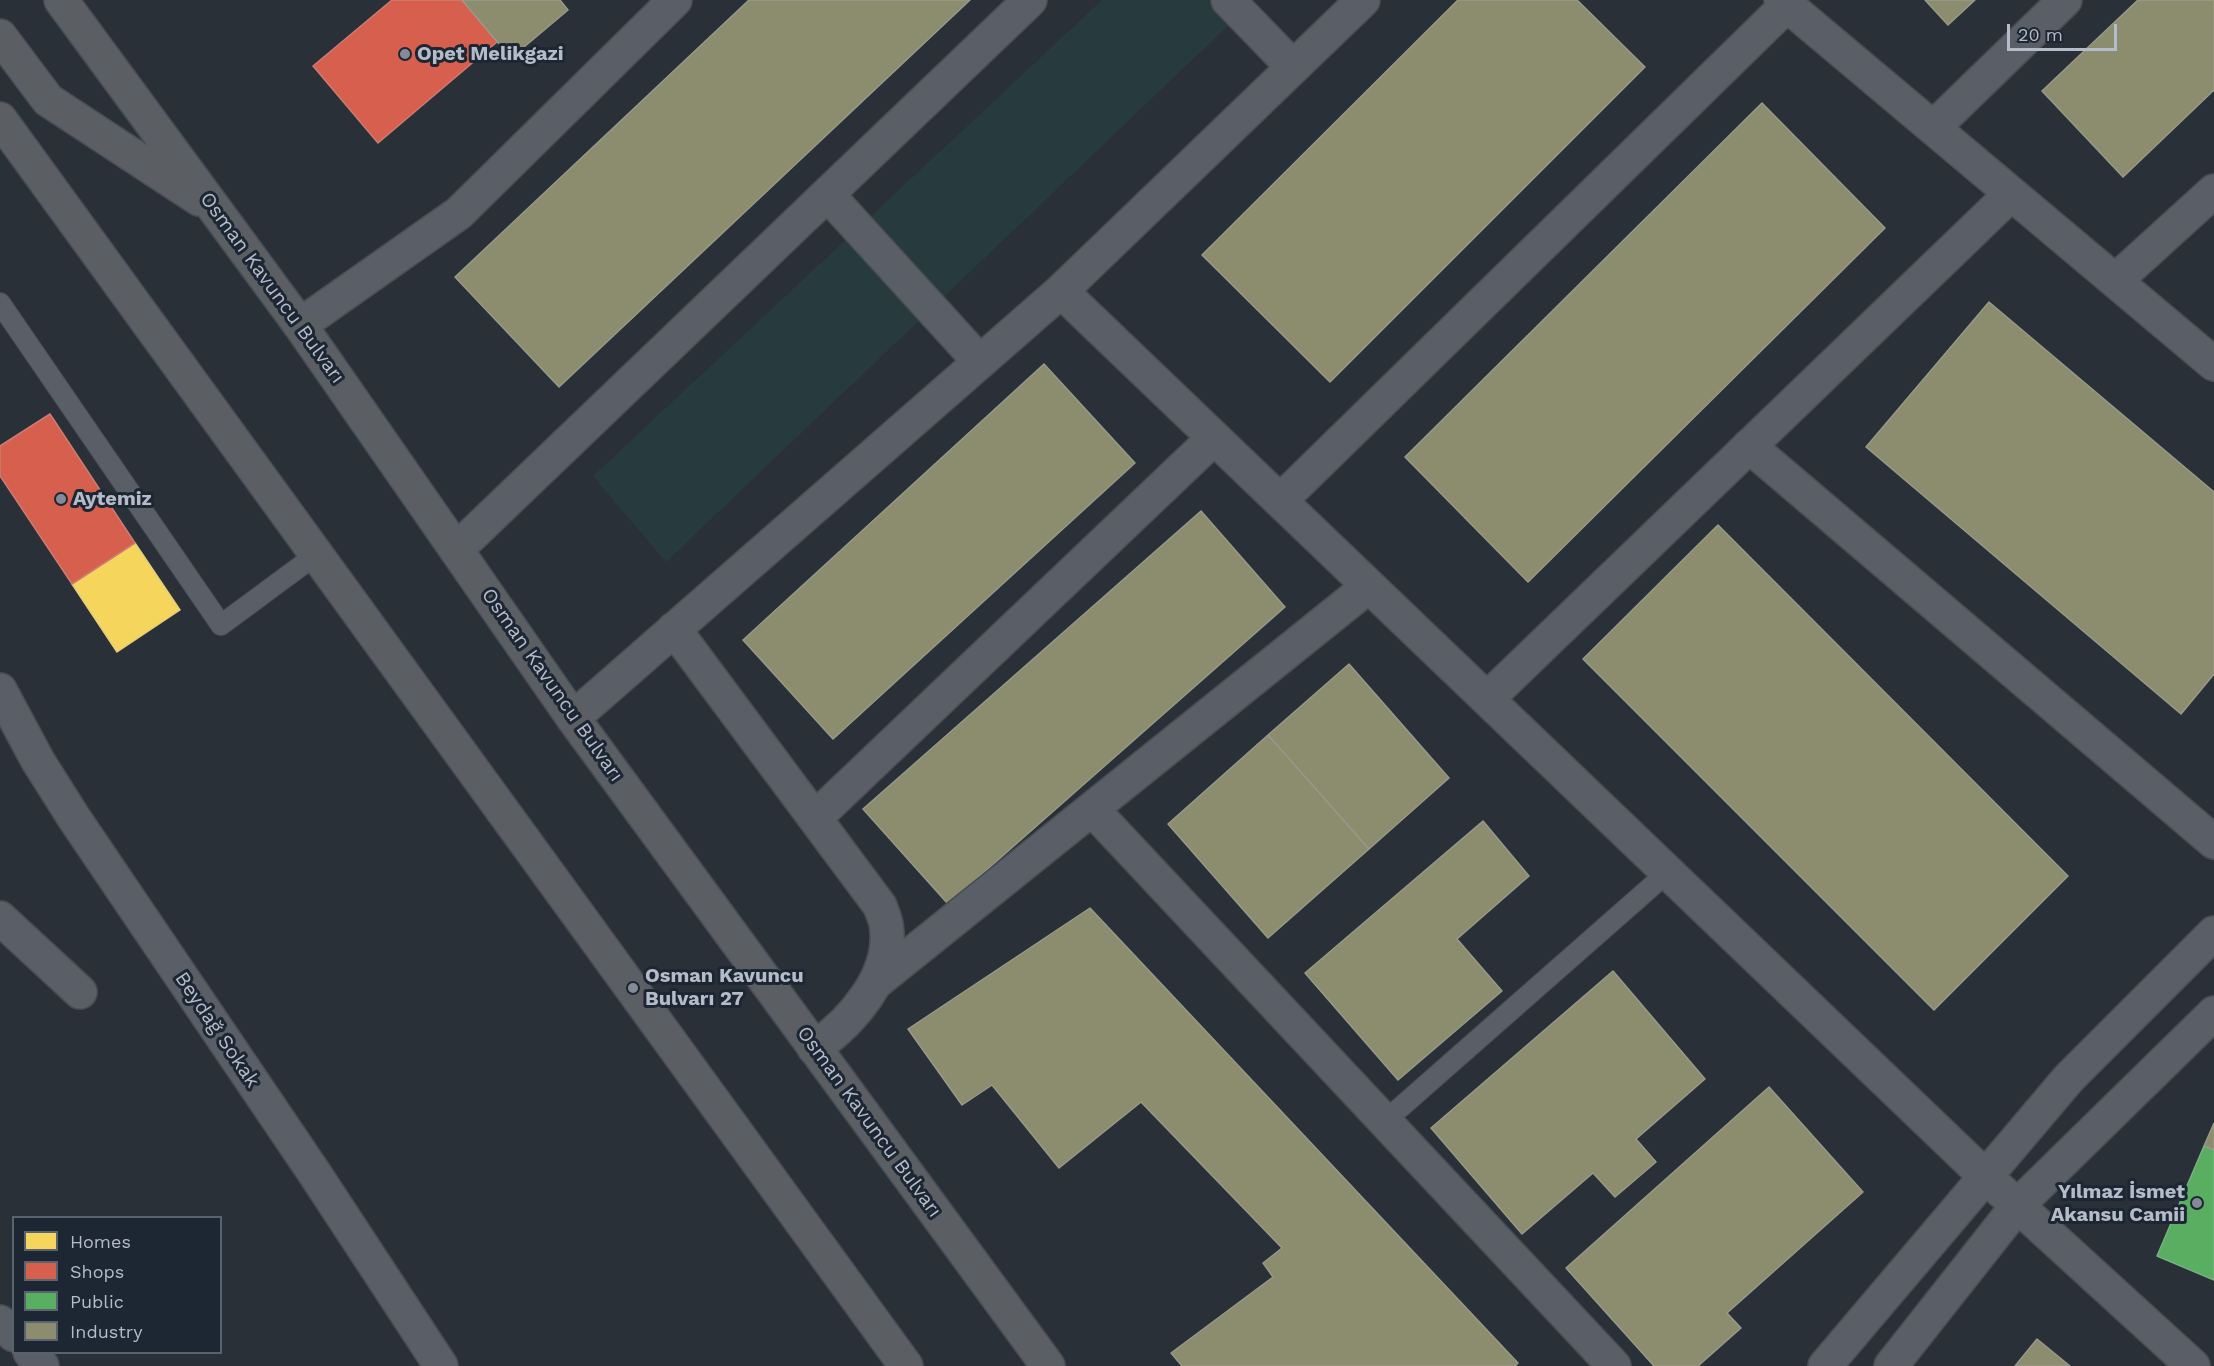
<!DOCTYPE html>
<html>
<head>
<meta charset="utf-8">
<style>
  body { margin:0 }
  #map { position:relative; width:2214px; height:1366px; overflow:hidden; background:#2a3038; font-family:"Work Sans",sans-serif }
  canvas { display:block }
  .legend { position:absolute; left:12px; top:1216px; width:210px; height:138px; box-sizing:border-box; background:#1d2633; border:2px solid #59626f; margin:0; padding:8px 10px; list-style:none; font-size:18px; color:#b4bcc9 }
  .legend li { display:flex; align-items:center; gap:12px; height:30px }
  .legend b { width:30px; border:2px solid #59626f }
  .scale { position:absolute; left:2007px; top:24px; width:110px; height:27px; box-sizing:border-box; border:3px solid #b4bcc9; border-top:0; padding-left:8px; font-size:18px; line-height:21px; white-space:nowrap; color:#b4bcc9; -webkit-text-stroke:4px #1d2633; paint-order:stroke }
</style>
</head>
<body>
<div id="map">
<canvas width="2214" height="1366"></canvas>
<ul class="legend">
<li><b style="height:16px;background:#f6d55c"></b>Homes</li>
<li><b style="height:16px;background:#d6604d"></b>Shops</li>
<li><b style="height:16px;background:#5aae61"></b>Public</li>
<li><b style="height:16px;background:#8c8c6e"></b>Industry</li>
</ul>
<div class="scale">20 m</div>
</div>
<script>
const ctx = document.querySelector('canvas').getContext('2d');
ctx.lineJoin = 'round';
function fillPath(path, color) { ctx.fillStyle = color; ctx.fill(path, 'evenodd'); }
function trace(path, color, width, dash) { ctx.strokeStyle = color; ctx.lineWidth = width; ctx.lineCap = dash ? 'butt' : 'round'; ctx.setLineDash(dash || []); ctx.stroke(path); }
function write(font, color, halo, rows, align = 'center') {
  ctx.font = font + ' "Work Sans",sans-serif'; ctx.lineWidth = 6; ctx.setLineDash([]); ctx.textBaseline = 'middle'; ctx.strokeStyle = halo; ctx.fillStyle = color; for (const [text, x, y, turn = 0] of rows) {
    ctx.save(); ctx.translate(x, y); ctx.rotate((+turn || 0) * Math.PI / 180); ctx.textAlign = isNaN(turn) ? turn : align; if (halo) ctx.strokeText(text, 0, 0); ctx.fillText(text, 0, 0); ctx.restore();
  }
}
fillPath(new Path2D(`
  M1102,0H1255L666,562L593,476Z`), '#273a3e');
const homes = new Path2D(`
  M135,543L180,610L117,652L72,584Z`);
fillPath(homes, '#f6d55c');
trace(homes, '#e2ce7d', 1.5);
const shops = new Path2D(`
  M392,0H462L497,42L378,143L313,66Z
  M50,414L135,543L72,584L0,476V446Z`);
fillPath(shops, '#d6604d');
trace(shops, '#cc7c72', 1.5);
const public = new Path2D(`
  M2204,1146L2214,1150V1280L2157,1256Z`);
fillPath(public, '#5aae61');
trace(public, '#75b280', 1.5);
const industry = new Path2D(`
  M462,0H560L568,10L511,58Z
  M749,0H970L559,387L455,277Z
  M1458,0H1577L1645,67L1330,382L1202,255Z
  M1925,0H1975L1948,25Z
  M2138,0H2214V90L2123,177L2042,91Z
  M1762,103L1885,228L1528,582L1405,457Z
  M1989,302L2214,492V674L2181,714L1866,447Z
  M1044,364L1135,463L833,739L743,640Z
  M1201,511L1285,607L948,904L863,809Z
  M1718,525L2068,876L1934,1010L1583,659Z
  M1349,664L1449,778L1369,849L1268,735Z
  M1268,735L1369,849L1268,938L1168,824Z
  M1483,821L1529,876L1457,939L1502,991L1398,1080L1305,973Z
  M1090,908L1518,1363L1515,1366H1182L1171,1353L1273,1277L1263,1263L1282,1248L1141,1102L1059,1168L992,1085L962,1105L908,1029Z
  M1613,971L1705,1079L1636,1139L1656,1162L1615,1197L1593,1173L1522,1234L1431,1128Z
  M1769,1087L1863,1192L1727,1313L1741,1328L1698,1366H1654L1566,1268Z
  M2214,1123V1150L2204,1146Z
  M2037,1339L2070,1366H2015Z`);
fillPath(industry, '#8c8c6e');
trace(industry, '#989a89', 1.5);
const service = new Path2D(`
  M0,303L221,625L317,554
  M1385,1121L1668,872`);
const minor = new Path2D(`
  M1228,0L1293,67
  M1781,0L2214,364
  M1933,128L2065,0
  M828,195L980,362
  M2115,281L2214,191
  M1061,291L1986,1177L2193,1366
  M300,325L459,213L675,0
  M1749,446L2214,842
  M1280,501L1787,5
  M457,549L1030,0
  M674,629L880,906C882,912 885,918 886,924C895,974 851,1023 814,1048
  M0,690L38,761L74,818L315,1174L441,1366
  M1487,699L2011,194
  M573,718L1061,291L1363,0
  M1092,809L1614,1366
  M815,818L1214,438
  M0,918L80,992
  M874,984L1369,586
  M0,1322L14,1335
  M30,1352L42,1366
  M1825,1366L2069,1078L2214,933
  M1891,1366L2018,1205L2214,1013`);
const trunk = new Path2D(`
  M61,0L300,325L573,718L1048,1366
  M0,36L48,100L199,199
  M0,119L906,1366`);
trace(service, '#484c53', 22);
trace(minor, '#484c53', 36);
trace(trunk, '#474c53', 36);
trace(service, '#5a5e66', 20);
trace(minor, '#5a5e66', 33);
trace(trunk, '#5b5f64', 33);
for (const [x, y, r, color] of [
  [405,54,6,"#848b96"],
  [61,499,6,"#848b96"],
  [633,988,6,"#848b96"],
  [2197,1203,6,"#848b96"]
]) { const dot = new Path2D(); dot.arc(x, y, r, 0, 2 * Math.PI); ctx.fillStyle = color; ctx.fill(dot); trace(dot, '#1d2633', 2); }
write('bold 20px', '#b4bcc9', '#1d2633', [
  ["Opet Melikgazi",417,54],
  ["Aytemiz",73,499],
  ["Osman Kavuncu",645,976],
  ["Bulvarı 27",645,999],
  ["Yılmaz İsmet",2185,1192,"right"],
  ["Akansu Camii",2185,1215,"right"]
], 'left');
write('20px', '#b4bcc9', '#1d2633', [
  ["Osman Kavuncu Bulvarı",272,288,54],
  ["Osman Kavuncu Bulvarı",552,685,55],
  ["Beydağ Sokak",217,1030,56],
  ["Osman Kavuncu Bulvarı",869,1122,54]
]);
</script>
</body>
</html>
